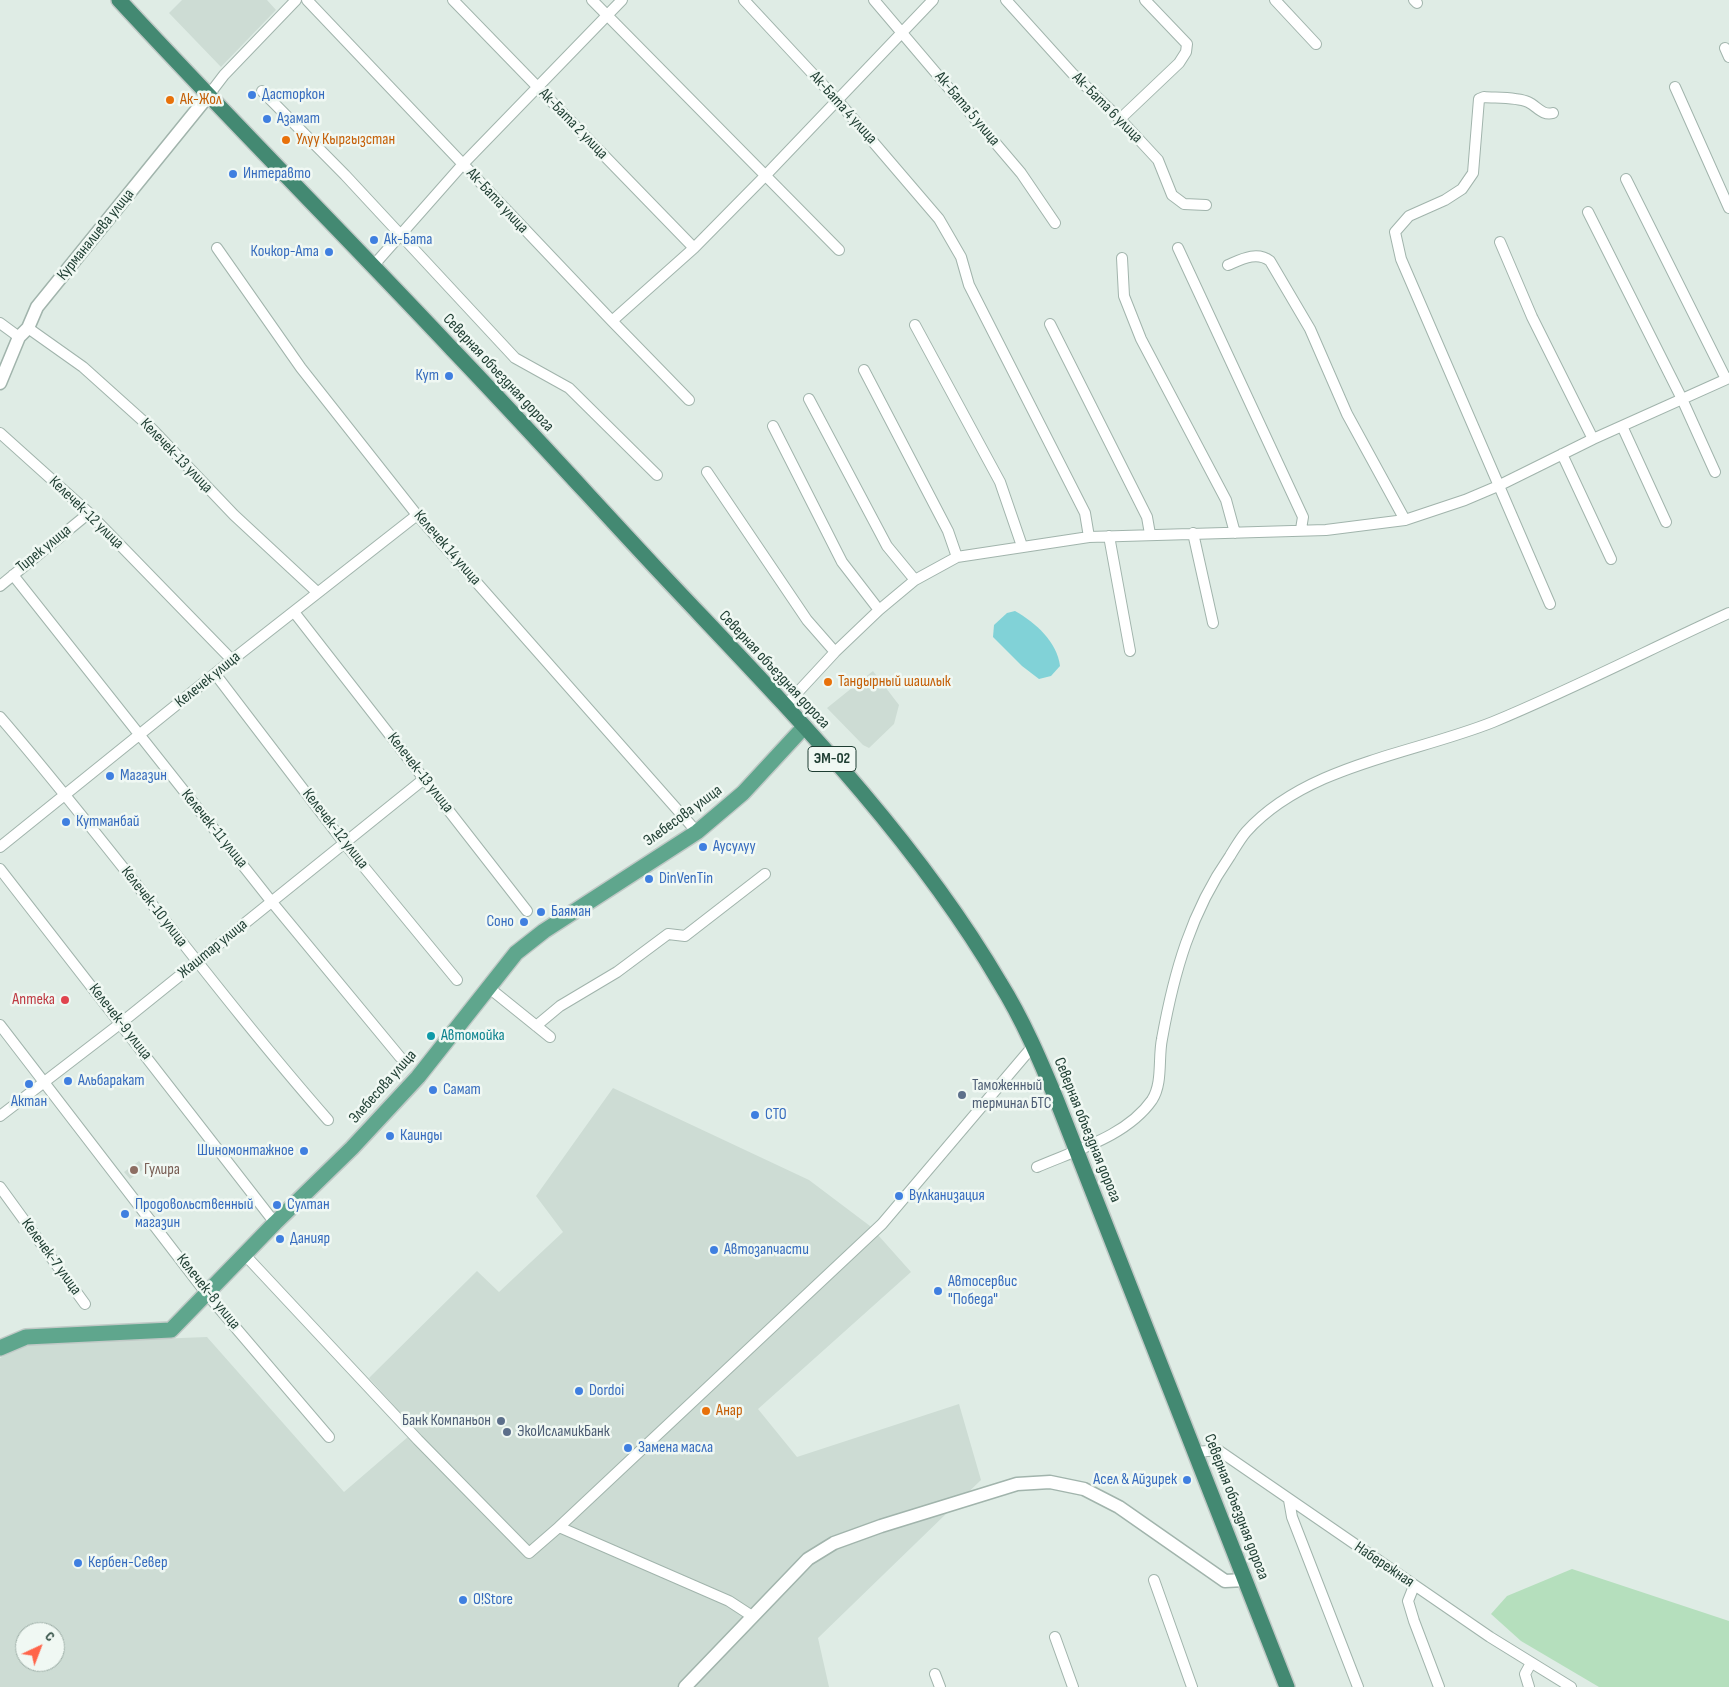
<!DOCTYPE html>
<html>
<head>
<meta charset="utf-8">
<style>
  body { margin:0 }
  #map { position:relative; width:1729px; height:1687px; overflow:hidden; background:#dfece5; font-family:"Sofia Sans Condensed",sans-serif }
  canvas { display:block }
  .north { position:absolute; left:15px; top:1622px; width:50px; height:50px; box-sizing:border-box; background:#f0f8f3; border:1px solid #9cada6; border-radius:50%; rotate:43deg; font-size:14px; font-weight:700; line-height:20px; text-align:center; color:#1e3d32 }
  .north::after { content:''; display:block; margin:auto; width:18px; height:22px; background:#ff654a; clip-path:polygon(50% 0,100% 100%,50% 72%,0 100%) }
</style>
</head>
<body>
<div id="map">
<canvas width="1729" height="1687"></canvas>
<div class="north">С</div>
</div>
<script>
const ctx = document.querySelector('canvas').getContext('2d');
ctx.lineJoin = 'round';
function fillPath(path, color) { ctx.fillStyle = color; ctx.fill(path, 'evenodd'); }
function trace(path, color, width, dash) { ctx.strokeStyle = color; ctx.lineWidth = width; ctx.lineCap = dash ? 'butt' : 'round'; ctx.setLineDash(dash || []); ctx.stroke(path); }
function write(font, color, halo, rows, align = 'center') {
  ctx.font = font + ' "Sofia Sans Condensed",sans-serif'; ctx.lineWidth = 5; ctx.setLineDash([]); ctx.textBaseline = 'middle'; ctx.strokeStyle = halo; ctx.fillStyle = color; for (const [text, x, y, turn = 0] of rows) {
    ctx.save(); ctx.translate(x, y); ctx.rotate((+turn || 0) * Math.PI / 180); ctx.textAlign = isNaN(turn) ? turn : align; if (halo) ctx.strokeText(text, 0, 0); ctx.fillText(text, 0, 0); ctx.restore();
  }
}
fillPath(new Path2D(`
  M182,0H267L276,10L221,67L169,13Z
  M873,671L899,705L894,724L869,748L863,745L827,708Z
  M613,1088L809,1180L870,1226L911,1272L758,1409L797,1457L959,1404L981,1480L818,1638L829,1687H0V1358L27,1344L207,1337L344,1492L416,1430L369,1378L477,1271L499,1292L563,1232L536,1196ZM25,1632H55V1662H25Z
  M139,1161L145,1168L130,1179L124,1172Z`), '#cddcd4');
fillPath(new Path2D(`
  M1572,1569L1729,1621V1687H1599L1521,1641L1491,1614L1507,1596Z`), '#b5dfbd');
fillPath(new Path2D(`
  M1015,611C1036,623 1057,642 1060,666L1051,676L1039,679L1022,666L993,637L994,625L1007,613Z`), '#81d2d7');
const minor = new Path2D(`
  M307,0L612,321L689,400
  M453,0L694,248
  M592,0L839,250
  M744,0L838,101L939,219L961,257L969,285L1085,513L1089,537
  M874,0L1021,173L1055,223
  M1006,0L1072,73L1120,119L1158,160L1172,195L1184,204L1206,205
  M1275,0L1316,44
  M1414,0L1417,3
  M1725,48L1729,57
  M1675,87L1729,208
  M262,91L345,175L515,358L569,388L657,475
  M208,96L224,75L296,0
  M1120,119L1179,63L1186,52L1187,44L1145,0
  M1626,179L1726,379
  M1588,212L1682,399L1715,472
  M1500,242L1532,317L1593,439
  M217,248L301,368L417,515L697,832
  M1178,248L1303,517L1301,529
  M1122,258L1124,296L1141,339L1226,500L1235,533
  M1228,265C1242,259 1257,251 1270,261L1310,329L1347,414L1405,520
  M373,266L463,164L622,0
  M612,321L694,248L764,177L933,0
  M0,323L19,337
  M1050,324L1147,517L1150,534
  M915,325L1000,482L1022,546
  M28,328L83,367L152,429L234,515L317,592
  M864,370L948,531L957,557
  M809,399L887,546L915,580
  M773,426L842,562L879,610
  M1622,426L1666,522
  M0,433L89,513L232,660
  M1562,454L1611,559
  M707,472L807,620L835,652
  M1193,533L1213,623
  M1109,536L1130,651
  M13,575L271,901L400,1057
  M0,586L89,513
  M1550,604L1401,259L1395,232L1409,216L1445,200L1462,189L1473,173L1479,99L1484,97C1497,98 1517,97 1528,102C1537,106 1542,116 1553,113
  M294,612L527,911
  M216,675L345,844L457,980
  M785,706L835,652L879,610L915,580L957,557L1089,537L1326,530L1405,520L1465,500L1498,486L1593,439L1729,378
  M0,717C113,848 214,990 328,1120
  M0,847L232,660L417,515
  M0,869L275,1223
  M488,987L550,1037
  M0,1025L206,1293L329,1437
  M536,1026L560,1006L617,972L668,934L685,936L765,874
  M0,1116L121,1023L424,779
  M1037,1167C1076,1150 1127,1136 1152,1100C1163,1083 1158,1058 1162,1039C1174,972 1191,912 1230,856C1235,848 1240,839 1246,832C1306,765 1413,754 1493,722C1573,689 1650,649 1729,613
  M0,1187L85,1304
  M245,1255L418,1440L529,1553L559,1527L729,1601L752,1616
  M1197,1452L1218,1450L1490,1637L1571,1687
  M1289,1500L1292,1517L1358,1687
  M559,1527L882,1224L1033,1046
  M1154,1580L1192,1687
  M1414,1586L1408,1601L1414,1621L1439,1687
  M1055,1637L1073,1687
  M935,1674L940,1687
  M1529,1687L1525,1674L1531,1663`);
const tertiary = new Path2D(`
  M0,383L19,337L28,328L37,307L208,96
  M685,1687L808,1559L834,1543L881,1526L1017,1484L1050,1482L1084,1489L1119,1507L1225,1581L1245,1580`);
const primary = new Path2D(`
  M0,1348L26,1337L171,1330L275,1223L352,1148L418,1077L516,953L544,931L697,832L743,793L804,727`);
const trunk = new Path2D(`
  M119,0C228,118 342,232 452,349C521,421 588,495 656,568C777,697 910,829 1000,983C1023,1020 1040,1060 1057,1101L1287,1687`);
trace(minor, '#a1b4ac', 12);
trace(tertiary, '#a1b4ac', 15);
trace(primary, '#c0c9c6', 18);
trace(trunk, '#c0c9c6', 18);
trace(minor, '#fff', 10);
trace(tertiary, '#fff', 12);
trace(primary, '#5fa68d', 15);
trace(trunk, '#438972', 15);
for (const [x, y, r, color] of [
  [252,95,5,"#3f7fe0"],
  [170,100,5,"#e8710a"],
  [267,119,5,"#3f7fe0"],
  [286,140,5,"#e8710a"],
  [233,174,5,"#3f7fe0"],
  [374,240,5,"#3f7fe0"],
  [329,252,5,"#3f7fe0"],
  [449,376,5,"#3f7fe0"],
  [828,682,5,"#e8710a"],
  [110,776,5,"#3f7fe0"],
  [66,822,5,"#3f7fe0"],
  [703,847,5,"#3f7fe0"],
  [649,879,5,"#3f7fe0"],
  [541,912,5,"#3f7fe0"],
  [524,922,5,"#3f7fe0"],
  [65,1000,5,"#e0444e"],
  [431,1036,5,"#0f9aa8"],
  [68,1081,5,"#3f7fe0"],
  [29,1084,5,"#3f7fe0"],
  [433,1090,5,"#3f7fe0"],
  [962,1095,5,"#5c6f8a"],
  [755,1115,5,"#3f7fe0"],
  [390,1136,5,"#3f7fe0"],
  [304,1151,5,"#3f7fe0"],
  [134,1170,5,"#8d6e63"],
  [899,1196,5,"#3f7fe0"],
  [277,1205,5,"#3f7fe0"],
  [125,1214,5,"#3f7fe0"],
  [280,1239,5,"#3f7fe0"],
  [714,1250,5,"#3f7fe0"],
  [938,1291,5,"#3f7fe0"],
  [579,1391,5,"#3f7fe0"],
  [706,1411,5,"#e8710a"],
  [501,1421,5,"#5c6f8a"],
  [507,1432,5,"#5c6f8a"],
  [628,1448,5,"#3f7fe0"],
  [1187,1480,5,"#3f7fe0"],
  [78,1563,5,"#3f7fe0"],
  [463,1600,5,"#3f7fe0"]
]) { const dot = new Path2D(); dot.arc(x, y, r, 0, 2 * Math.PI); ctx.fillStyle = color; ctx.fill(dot); trace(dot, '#f0f8f3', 2); }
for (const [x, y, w] of [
  [832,759,48]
]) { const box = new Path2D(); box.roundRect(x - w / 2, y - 12.5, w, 25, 4); ctx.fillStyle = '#f0f8f3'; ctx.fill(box); trace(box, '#1e3d32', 1); }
write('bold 15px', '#1e3d32', null, [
  ["ЭМ-02",832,759]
]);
write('16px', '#366cbe', '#f0f8f3', [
  ["Дасторкон",262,95],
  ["Азамат",277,119],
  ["Интеравто",243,174],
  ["Ак-Бата",384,240],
  ["Кочкор-Ата",319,252,"right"],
  ["Кут",439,376,"right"],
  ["Магазин",120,776],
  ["Кутманбай",76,822],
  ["Аусулуу",713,847],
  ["DinVenTin",659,879],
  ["Баяман",551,912],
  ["Соно",514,922,"right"],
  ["Альбаракат",78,1081],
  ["Самат",443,1090],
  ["Актан",29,1102,"center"],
  ["СТО",765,1115],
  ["Каинды",400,1136],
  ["Шиномонтажное",294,1151,"right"],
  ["Вулканизация",909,1196],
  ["Продовольственный",135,1205],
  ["магазин",135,1223],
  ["Султан",287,1205],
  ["Данияр",290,1239],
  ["Автозапчасти",724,1250],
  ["Автосервис",948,1282],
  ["\"Победа\"",948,1300],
  ["Dordoi",589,1391],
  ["Замена масла",638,1448],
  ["Асел & Айзирек",1177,1480,"right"],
  ["Кербен-Север",88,1563],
  ["O!Store",473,1600]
], 'left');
write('16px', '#c56008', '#f0f8f3', [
  ["Ак-Жол",180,100],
  ["Улуу Кыргызстан",296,140],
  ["Тандырный шашлык",838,682],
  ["Анар",716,1411]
], 'left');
write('16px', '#1e3d32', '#f0f8f3', [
  ["Ак-Бата 4 улица",843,108,48],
  ["Ак-Бата 6 улица",1107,108,45],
  ["Ак-Бата 5 улица",967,109,50],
  ["Ак-Бата 2 улица",573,124,46],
  ["Ак-Бата улица",497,201,47],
  ["Курманалиева улица",96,235,-51],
  ["Северная объездная дорога",498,373,47],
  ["Келечек-13 улица",176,456,46],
  ["Келечек-12 улица",86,513,44],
  ["Келечек 14 улица",447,548,49],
  ["Тирек улица",44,549,-39],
  ["Северная объездная дорога",774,670,47],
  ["Келечек улица",208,680,-39],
  ["Келечек-13 улица",420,773,52],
  ["Элебесова улица",683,816,-36],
  ["Келечек-11 улица",214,829,51],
  ["Келечек-12 улица",335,829,52],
  ["Келечек-10 улица",154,907,52],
  ["Жаштар улица",213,949,-39],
  ["Келечек-9 улица",120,1022,52],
  ["Элебесова улица",383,1087,-48],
  ["Северная объездная дорога",1087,1130,68],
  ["Келечек-7 улица",51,1257,54],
  ["Келечек-8 улица",208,1292,51],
  ["Северная объездная дорога",1236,1507,69],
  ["Набережная",1384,1565,34]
]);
write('16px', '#be3a42', '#f0f8f3', [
  ["Аптека",55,1000]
], 'right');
write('16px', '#0d838f', '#f0f8f3', [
  ["Автомойка",441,1036]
], 'left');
write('16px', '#4e5e75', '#f0f8f3', [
  ["Таможенный",972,1086],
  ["терминал БТС",972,1104],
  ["Банк Компаньон",491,1421,"right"],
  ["ЭкоИсламикБанк",517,1432]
], 'left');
write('16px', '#785e54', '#f0f8f3', [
  ["Гулира",144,1170]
], 'left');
</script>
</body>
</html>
